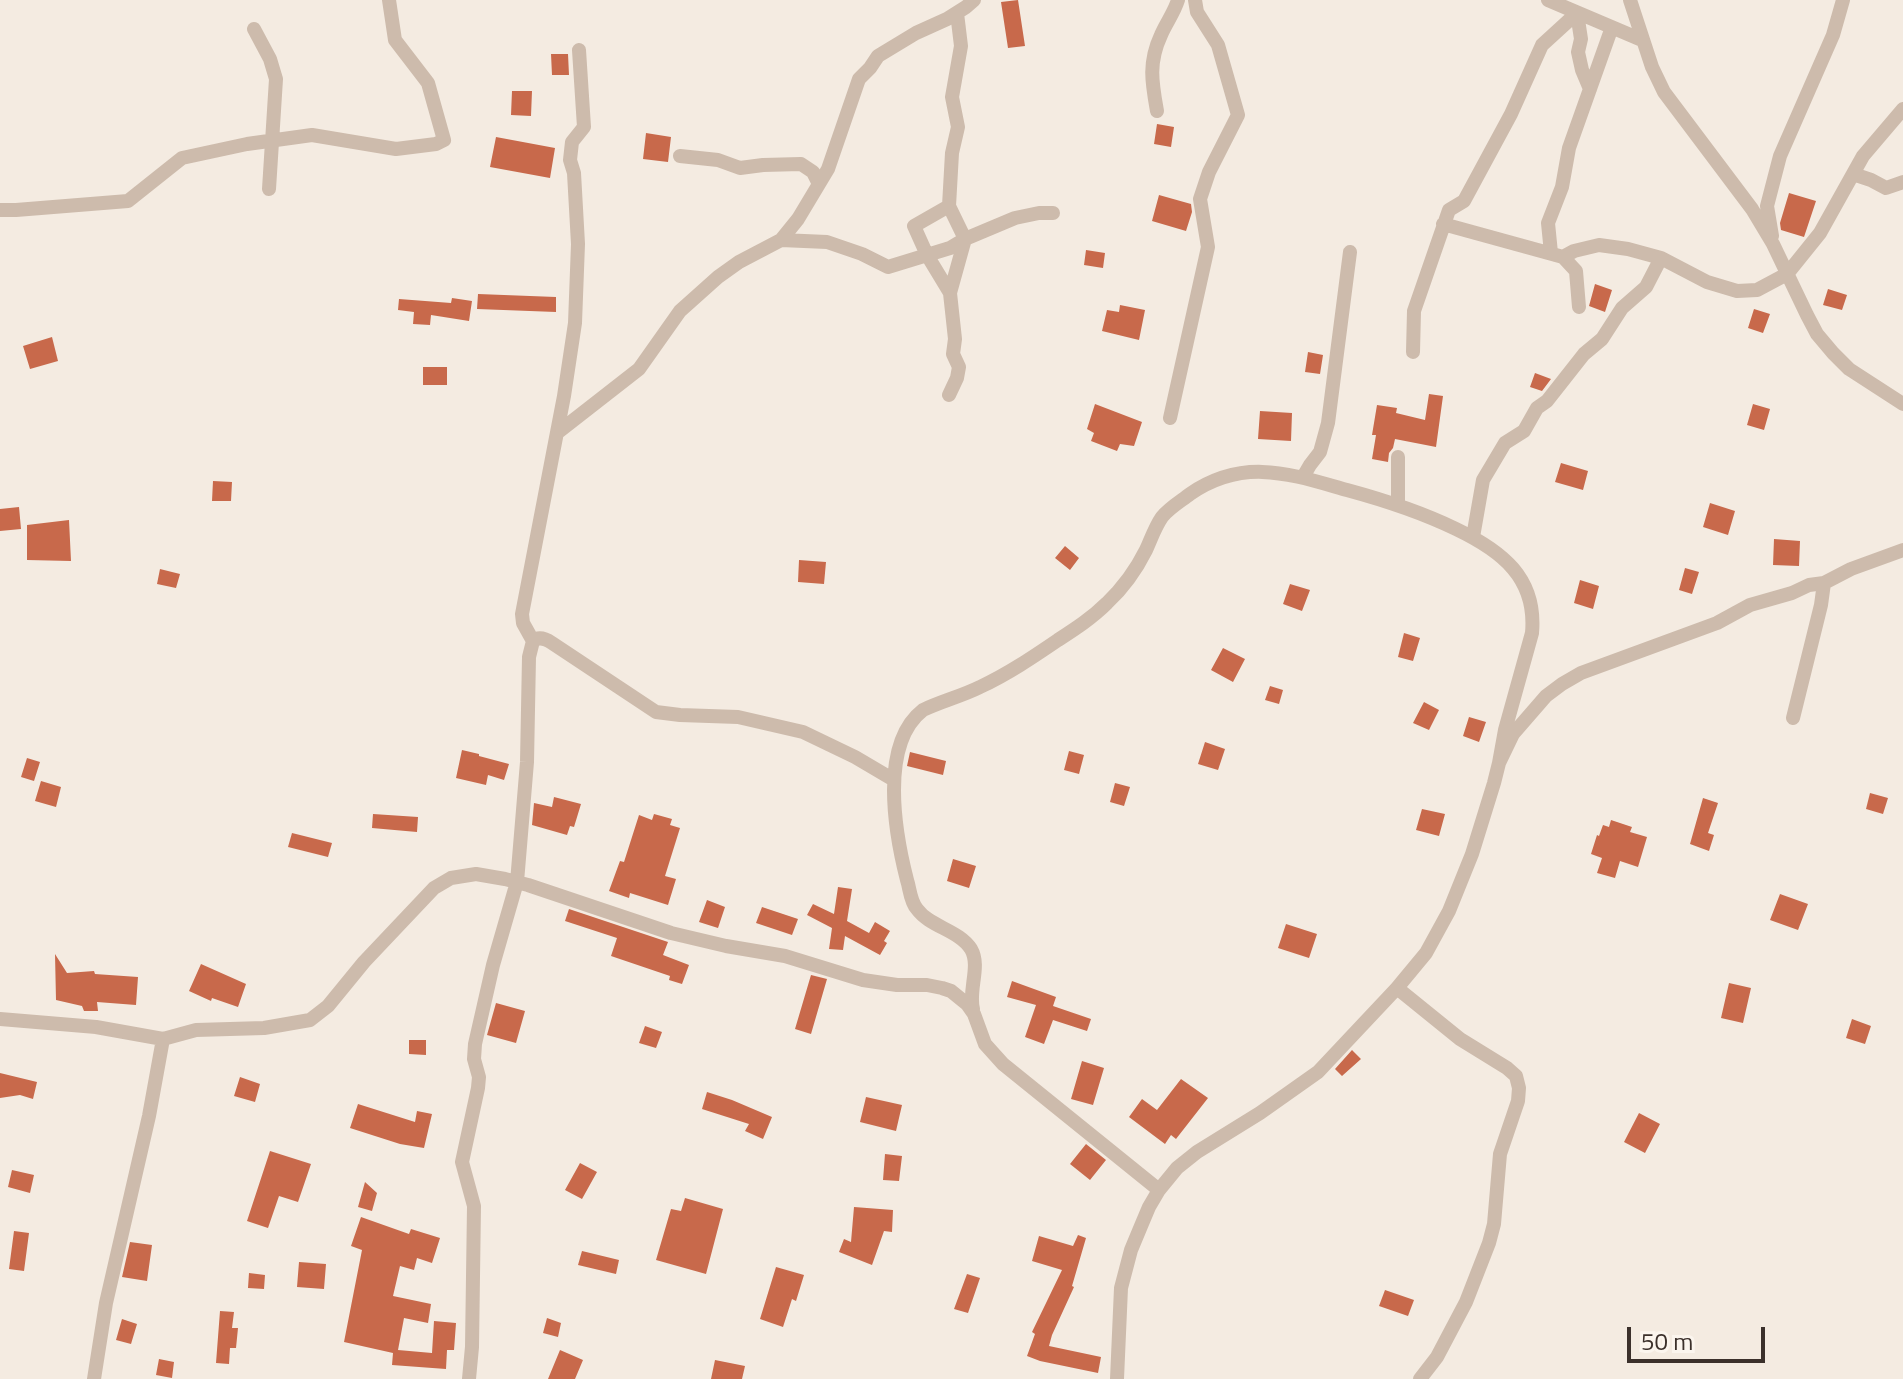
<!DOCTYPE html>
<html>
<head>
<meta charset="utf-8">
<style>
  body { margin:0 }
  #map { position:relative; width:1903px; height:1379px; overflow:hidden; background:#f4ebe1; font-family:"Titillium Web",sans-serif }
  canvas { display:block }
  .scale { position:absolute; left:1627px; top:1327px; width:138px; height:36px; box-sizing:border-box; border:4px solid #3b302b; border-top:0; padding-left:10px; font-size:24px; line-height:28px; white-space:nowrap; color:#3b302b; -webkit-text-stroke:6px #fbf5ee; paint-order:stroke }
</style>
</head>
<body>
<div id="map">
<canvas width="1903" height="1379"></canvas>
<div class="scale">50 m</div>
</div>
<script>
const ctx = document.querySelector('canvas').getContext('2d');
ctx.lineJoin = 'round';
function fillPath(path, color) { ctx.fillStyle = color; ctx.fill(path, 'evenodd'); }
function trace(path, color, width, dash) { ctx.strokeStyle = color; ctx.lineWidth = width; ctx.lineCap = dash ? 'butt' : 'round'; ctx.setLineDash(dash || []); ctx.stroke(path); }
fillPath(new Path2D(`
  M1018,0L1025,46L1008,48L1001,2Z
  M551,54H568L569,75H552Z
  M512,91H532L531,116L511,115Z
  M1157,124L1174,127L1171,147L1154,144Z
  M646,133L671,137L668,162L643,159Z
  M496,137L555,148L550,178L490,167Z
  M1789,193L1816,201L1804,237L1781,230L1780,223Z
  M1159,195L1191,204L1192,212L1186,231L1152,221Z
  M1086,250L1105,253L1103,268L1084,265Z
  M1595,284L1612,290L1605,312L1589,306Z
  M1828,289L1847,295L1842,310L1823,305Z
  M478,294L556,297V312L477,309Z
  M452,298L472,301L469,321L431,315L430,325L413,324L414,312L398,310L399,299L451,303Z
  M1120,305L1145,310L1139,340L1102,331L1107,310L1119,312Z
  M1754,309L1770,314L1763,333L1748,328Z
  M52,337L58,361L30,369L23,346Z
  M1308,352L1323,355L1320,374L1305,372Z
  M423,367H447V385H423Z
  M1535,373L1551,379L1542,391L1530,387Z
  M1429,394L1443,396L1436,447L1395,439L1393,448L1389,453L1388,462L1372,459L1376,435H1372L1377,405L1397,408L1396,413L1425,420Z
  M1095,404L1142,422L1134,446L1120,444L1117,451L1091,441L1094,433L1087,429Z
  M1753,404L1770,409L1764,430L1747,425Z
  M1260,411L1292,413L1291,441L1258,439Z
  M1561,463L1588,471L1583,490L1555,482Z
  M213,481L232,482L231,501H212Z
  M1710,503L1735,511L1728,535L1703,527Z
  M19,507L21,529L0,531V509Z
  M69,520L71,561L27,560V525Z
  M1774,539L1800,541L1799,566L1773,565Z
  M1065,546L1079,558L1070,570L1055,558Z
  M799,560L826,562L824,584L798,582Z
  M1685,568L1699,572L1692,594L1679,590Z
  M160,569L180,574L176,588L157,584Z
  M1580,580L1599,586L1593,609L1574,603Z
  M1290,584L1310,590L1302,611L1283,604Z
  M1404,633L1420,638L1413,661L1398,657Z
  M1223,648L1245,659L1233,682L1211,670Z
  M1270,686L1283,690L1279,704L1265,700Z
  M1424,702L1439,710L1429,730L1413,723Z
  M1469,717L1486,722L1479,742L1463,736Z
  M1205,742L1225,749L1218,770L1198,764Z
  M462,750L479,754V756L509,764L504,780L488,775L486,785L456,778Z
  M1069,751L1084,755L1079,774L1064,770Z
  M910,752L946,761L943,775L907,766Z
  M27,758L40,762L34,781L21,777Z
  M41,781L61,787L56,807L35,801Z
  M1115,783L1130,787L1124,806L1110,802Z
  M1870,793L1888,798L1883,814L1866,809Z
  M554,797L581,804L574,827L570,826L567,835L532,825L534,803L552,807Z
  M1703,798L1718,803L1708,833L1714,835L1709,851L1690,844Z
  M1422,809L1445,814L1439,836L1416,830Z
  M373,814L418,817L417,832L372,828Z
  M654,814L672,819L670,825L680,828L665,876L676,879L668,905L630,893L629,898L609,891L620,861L624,862L639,815L652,820Z
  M1611,820L1632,827L1630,832L1647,837L1638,867L1620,861L1615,878L1597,873L1602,858L1591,854L1597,835L1599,836L1603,825L1609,827Z
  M292,833L332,843L328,857L288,847Z
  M953,859L976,866L969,888L947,881Z
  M838,887L852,889L847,921L869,933L875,922L890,931L884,941L887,943L880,955L845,936L843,950L829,949L832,928L807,915L813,904L834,914Z
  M1780,894L1808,904L1798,930L1770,920Z
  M707,900L725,907L718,928L699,922Z
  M762,907L798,919L792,935L756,923Z
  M569,909L668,942L663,955L689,965L682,984L669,980L670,976L611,956L617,938L565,921Z
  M1286,924L1317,934L1309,958L1278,948Z
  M55,954L67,973L94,971L95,974L138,977L136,1005L97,1002L98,1011H84L82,1006L56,1000Z
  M201,964L246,984L238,1007L212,998L211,1001L189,991Z
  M811,975L827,979L811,1034L795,1029Z
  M1012,981L1056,997L1053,1006L1091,1019L1087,1031L1053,1020L1044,1044L1025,1037L1036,1005L1007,997Z
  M1729,983L1751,988L1743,1023L1721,1018Z
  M496,1003L525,1011L516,1043L487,1035Z
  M1852,1019L1871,1026L1865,1044L1846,1038Z
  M645,1026L662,1032L656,1048L639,1043Z
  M409,1040H426V1055L409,1054Z
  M1352,1050L1361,1059L1342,1076L1335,1069Z
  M1082,1061L1104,1068L1093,1105L1071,1099Z
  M0,1073L37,1082L33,1099L20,1095L0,1098Z
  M240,1077L260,1084L255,1102L234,1096Z
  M1181,1079L1208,1098L1176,1139L1171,1135L1165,1144L1129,1117L1142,1099L1157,1110Z
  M707,1092L732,1100L772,1117L763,1139L745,1131L749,1124L702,1109Z
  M866,1097L902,1105L896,1131L860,1122Z
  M358,1104L415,1122L417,1111L432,1114L424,1148L400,1144L350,1128Z
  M1639,1113L1660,1124L1645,1153L1624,1142Z
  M1086,1144L1106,1160L1090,1180L1070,1164Z
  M270,1151L311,1164L298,1202L279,1196L268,1228L247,1221Z
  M885,1154L902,1156L899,1181L883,1180Z
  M580,1163L597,1172L582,1199L565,1190Z
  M12,1170L34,1175L30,1193L8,1187Z
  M365,1182L377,1193L372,1211L358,1207Z
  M685,1198L723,1209L706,1274L656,1260L671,1209L681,1211Z
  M854,1207L893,1210L892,1232L884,1231L872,1265L839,1252L844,1239L851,1242Z
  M361,1217L409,1234L411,1229L440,1238L432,1263L417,1258L414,1270L400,1266L393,1296L431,1304L428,1323L404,1318L398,1350L432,1353L434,1321L456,1323L454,1350H447L446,1369L392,1365L393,1353L344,1342L362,1250L351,1246Z
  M14,1231L29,1233L24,1271L9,1269Z
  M1078,1235L1086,1238L1072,1286L1074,1287L1052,1335L1049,1346L1101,1357L1098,1373L1040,1361L1027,1356L1035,1334L1032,1332L1062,1270L1032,1261L1039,1236L1073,1246Z
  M130,1242L152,1245L147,1281L122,1277Z
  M582,1251L619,1260L616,1274L578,1265Z
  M299,1262L326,1264L324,1289L297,1287Z
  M776,1267L804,1275L796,1301L792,1299L783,1327L760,1319Z
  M249,1273L265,1275L264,1289L248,1288Z
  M967,1274L980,1278L968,1313L954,1309Z
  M1385,1290L1414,1300L1408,1316L1379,1306Z
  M220,1311L234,1312L232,1328H238L236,1348H230L229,1364L216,1363Z
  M547,1318L561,1323L558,1337L543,1333Z
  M122,1319L137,1324L131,1344L116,1340Z
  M560,1350L583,1360L575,1379H548Z
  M159,1359L174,1362L172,1378L156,1375Z
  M715,1360L745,1366L742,1379H711Z`), '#c8694b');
trace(new Path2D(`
  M1548,0L1642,40
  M1630,0L1652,67L1664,92L1752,209L1773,244L1807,315L1817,334L1833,353L1849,369L1903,404
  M1577,13L1581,39L1578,52L1582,70L1590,89
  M254,29L270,59L276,79L269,189
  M1157,111C1152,83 1148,63 1161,35C1166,23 1174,13 1178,0
  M680,156L718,160L740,168L763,165L801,164L813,172L819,184
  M1853,174L1871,180L1886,188L1903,182
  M949,206L914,226L927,255L950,293
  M0,210H16L128,201L182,158L247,144L312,135L396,149L436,144L444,140L428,83L395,40L389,0
  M1443,224L1563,257L1574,251L1599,245L1628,249L1661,258L1707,282L1737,291L1757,290L1787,274L1820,233L1863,156L1903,109
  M1772,236L1767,206L1780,156L1833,35L1843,0
  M781,240L827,242L862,254L888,267L950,248L965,239L1015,218L1039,213H1053
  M1551,253L1548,223L1562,187L1569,148L1612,27
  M1563,257L1576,271L1579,307
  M1413,352L1414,311L1449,210L1464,201L1511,114L1542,45L1577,13
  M949,395L957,378L959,367L953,354L955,339L950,293L965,239L949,206L952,153L958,127L952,97L961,46L957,13
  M1170,418L1208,247L1200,199L1209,172L1238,115L1218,45L1197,12L1195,0
  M557,433L639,369L680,311L718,277L739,262L781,240L798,219L828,169L859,79L870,68L878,56L916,33L947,19L966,7L974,0
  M1398,457V505
  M1303,477L1310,465L1320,452L1328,423L1350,252
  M1473,537L1483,480L1505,443L1524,431L1537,408L1547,401L1584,354L1602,339L1622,308L1646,287L1661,258
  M533,641L523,623L522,614L564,396L575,323L578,244L574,173L570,160L572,142L584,127L579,50
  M1793,718L1821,605L1824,583
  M1397,988L1460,1039L1507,1068L1516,1076L1519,1088L1518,1101L1500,1154L1494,1224L1489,1243L1466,1302L1437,1357L1420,1379
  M973,1009C968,990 981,966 971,949C959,930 930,927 917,909C910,901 910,889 907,880C895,833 879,744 923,710C942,701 962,696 980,687C1008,674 1033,657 1058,640C1075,629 1092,618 1107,603C1123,588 1136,570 1146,550C1151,539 1155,527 1162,517C1169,508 1181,501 1190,494C1244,457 1290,474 1347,490C1384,500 1421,512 1456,529C1502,551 1537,578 1532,633L1505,730L1499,763
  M0,1019L96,1027L163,1039L196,1030L264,1028L310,1020L328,1006L364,962L434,888L451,878L476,874L505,879L528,885L671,933L726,946L785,956L863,980L897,985H927L942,988L951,991L967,1004L974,1014L985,1044L1003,1064L1159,1190
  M94,1379L106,1303L149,1116L163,1039
  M469,1379L472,1347L474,1206L462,1162L478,1088L479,1077L474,1059L475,1044L493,965L517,882L527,762L529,657L533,641C539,636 546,639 552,643L656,712L680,715L738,717L803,732L855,757L894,780
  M1117,1379L1121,1288L1131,1250L1141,1226L1149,1207L1159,1190L1177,1168L1197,1152L1260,1113L1318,1072L1397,988L1426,953L1449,911L1472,854L1494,783L1499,763L1513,734L1546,696L1562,684L1581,673L1717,623L1750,605L1792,593L1809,585L1824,583L1851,569L1903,550`), '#cdbbac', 14);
</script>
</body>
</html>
